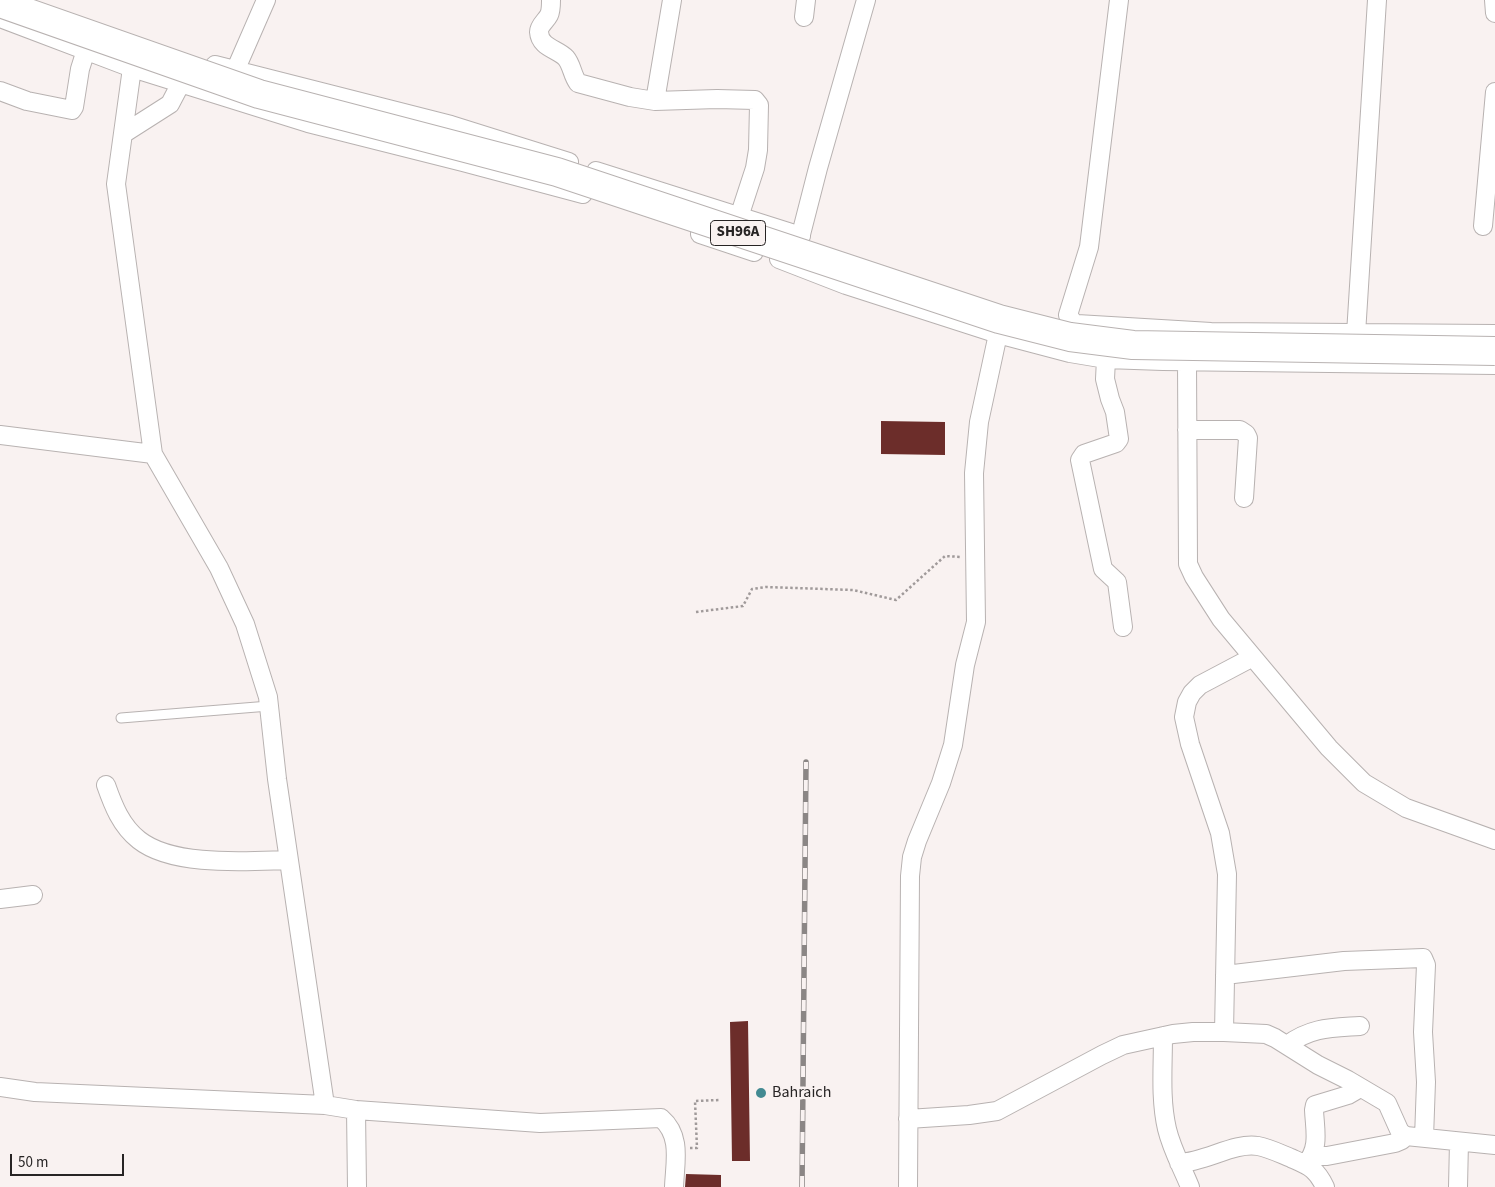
<!DOCTYPE html>
<html>
<head>
<meta charset="utf-8">
<style>
  body { margin:0 }
  #map { position:relative; width:1495px; height:1187px; overflow:hidden; background:#f9f2f1; font-family:"Source Sans 3",sans-serif }
  canvas { display:block }
  .scale { position:absolute; left:10px; top:1154px; width:114px; height:22px; box-sizing:border-box; border:2px solid #272424; border-top:0; padding-left:6px; font-size:15px; line-height:18px; white-space:nowrap; color:#272424; -webkit-text-stroke:4px #f9f2f1; paint-order:stroke }
</style>
</head>
<body>
<div id="map">
<canvas width="1495" height="1187"></canvas>
<div class="scale">50 m</div>
</div>
<script>
const ctx = document.querySelector('canvas').getContext('2d');
ctx.lineJoin = 'round';
function fillPath(path, color) { ctx.fillStyle = color; ctx.fill(path, 'evenodd'); }
function trace(path, color, width, dash) { ctx.strokeStyle = color; ctx.lineWidth = width; ctx.lineCap = dash ? 'butt' : 'round'; ctx.setLineDash(dash || []); ctx.stroke(path); }
function write(font, color, halo, rows, align = 'center') {
  ctx.font = font + ' "Source Sans 3",sans-serif'; ctx.lineWidth = 5; ctx.setLineDash([]); ctx.textBaseline = 'middle'; ctx.strokeStyle = halo; ctx.fillStyle = color; for (const [text, x, y, turn = 0] of rows) {
    ctx.save(); ctx.translate(x, y); ctx.rotate((+turn || 0) * Math.PI / 180); ctx.textAlign = isNaN(turn) ? turn : align; if (halo) ctx.strokeText(text, 0, 0); ctx.fillText(text, 0, 0); ctx.restore();
  }
}
fillPath(new Path2D(`
  M881,421L945,422V455L881,454Z
  M748,1021L750,1161H732L730,1022Z
  M686,1174L721,1175V1187H685Z`), '#6c2d2a');
const service = new Path2D(`
  M121,718L269,706`);
const minor = new Path2D(`
  M551,0C551,5 551,11 549,15C546,21 539,25 539,32C540,48 558,49 566,58C572,65 572,75 578,83L630,97L655,101L717,99L755,100L759,105L758,150L755,168L739,217
  M1119,0L1089,247L1068,315L1073,322L1077,324L1211,332L1495,334
  M1494,0L1495,13
  M804,17L806,0
  M0,18L132,68L308,123L463,162L583,194
  M215,65L451,125L569,162
  M229,81L235,71L266,0
  M0,91L27,101L72,110L74,107L80,69L86,50
  M655,101L672,0
  M123,134L170,104L181,83
  M596,171L801,236
  M1483,226L1495,92
  M700,234L754,252
  M798,246L818,168L866,0
  M779,259L846,285L998,334L1070,353L1106,359L1163,361L1495,365
  M1356,334L1377,0
  M1106,359L1105,379L1110,399L1115,412L1119,439L1116,443L1084,454L1080,460L1103,569L1117,582L1123,627
  M1187,361L1188,564L1194,577L1221,619L1329,748L1364,783L1406,808L1495,840
  M1187,430H1240L1246,434L1248,438L1244,498
  M0,435L153,454
  M106,785C113,805 121,826 139,840C173,867 247,861 288,860
  M0,899L33,895
  M1225,975L1344,961L1423,958L1426,965L1423,1032L1426,1082L1424,1138
  M1224,1032L1266,1034L1275,1038L1318,1065L1348,1080L1387,1103L1400,1132L1406,1136L1495,1145
  M1163,1036C1163,1067 1160,1099 1167,1129C1172,1150 1182,1167 1190,1187
  M1287,1045C1312,1027 1331,1028 1360,1026
  M0,1087L35,1092L325,1105L277,779L268,697L245,624L219,568L153,454L116,184L132,68
  M325,1105L356,1110L540,1123L661,1118C682,1136 675,1162 674,1187
  M356,1110L357,1187
  M908,1119L969,1115L997,1111L1102,1055L1123,1045L1173,1034L1193,1032H1224L1227,874L1220,833L1190,744L1184,717L1187,702L1192,693L1200,685L1253,657
  M1314,1153L1322,1156H1327L1395,1143L1402,1140L1406,1136
  M1179,1163C1206,1162 1234,1142 1258,1146C1269,1148 1281,1154 1291,1158C1309,1166 1316,1168 1325,1187
  M1306,1164C1320,1147 1315,1131 1314,1110L1315,1105L1348,1095L1360,1088
  M908,1187L910,876L912,857L917,841L941,783L953,745L965,665L976,622L974,473L979,422L998,334
  M1458,1187L1459,1142`);
trace(service, '#b8b2b1', 11);
trace(minor, '#b8b2b1', 20);
trace(new Path2D(`
  M696,612L743,606L752,589L766,587L853,590L896,600L945,556L961,557
  M690,1148H697L695,1101L720,1100`), '#a09a9a', 2.5, [2.5, 2.5]);
trace(service, '#fff', 9);
trace(minor, '#fff', 18);
const rail = new Path2D(`
  M802,1187L806,762`);
trace(rail, '#8b8685', 5.5);
trace(rail, '#f9f2f1', 4, [11]);
const primaryBridge = new Path2D(`
  M0,3L259,94L557,172L999,319L1070,337L1133,345L1495,351`);
trace(primaryBridge, '#b8b2b1', 30, []);
trace(primaryBridge, '#fff', 28);
for (const [x, y, r, color] of [
  [761,1093,6,"#438a92"]
]) { const dot = new Path2D(); dot.arc(x, y, r, 0, 2 * Math.PI); ctx.fillStyle = color; ctx.fill(dot); trace(dot, '#f9f2f1', 2); }
for (const [x, y, w] of [
  [738,233,55]
]) { const box = new Path2D(); box.roundRect(x - w / 2, y - 12.5, w, 25, 4); ctx.fillStyle = '#f9f2f1'; ctx.fill(box); trace(box, '#272424', 1); }
write('bold 15px', '#272424', null, [
  ["SH96A",738,233]
]);
write('16px', '#272424', '#f9f2f1', [
  ["Bahraich",772,1093]
], 'left');
</script>
</body>
</html>
